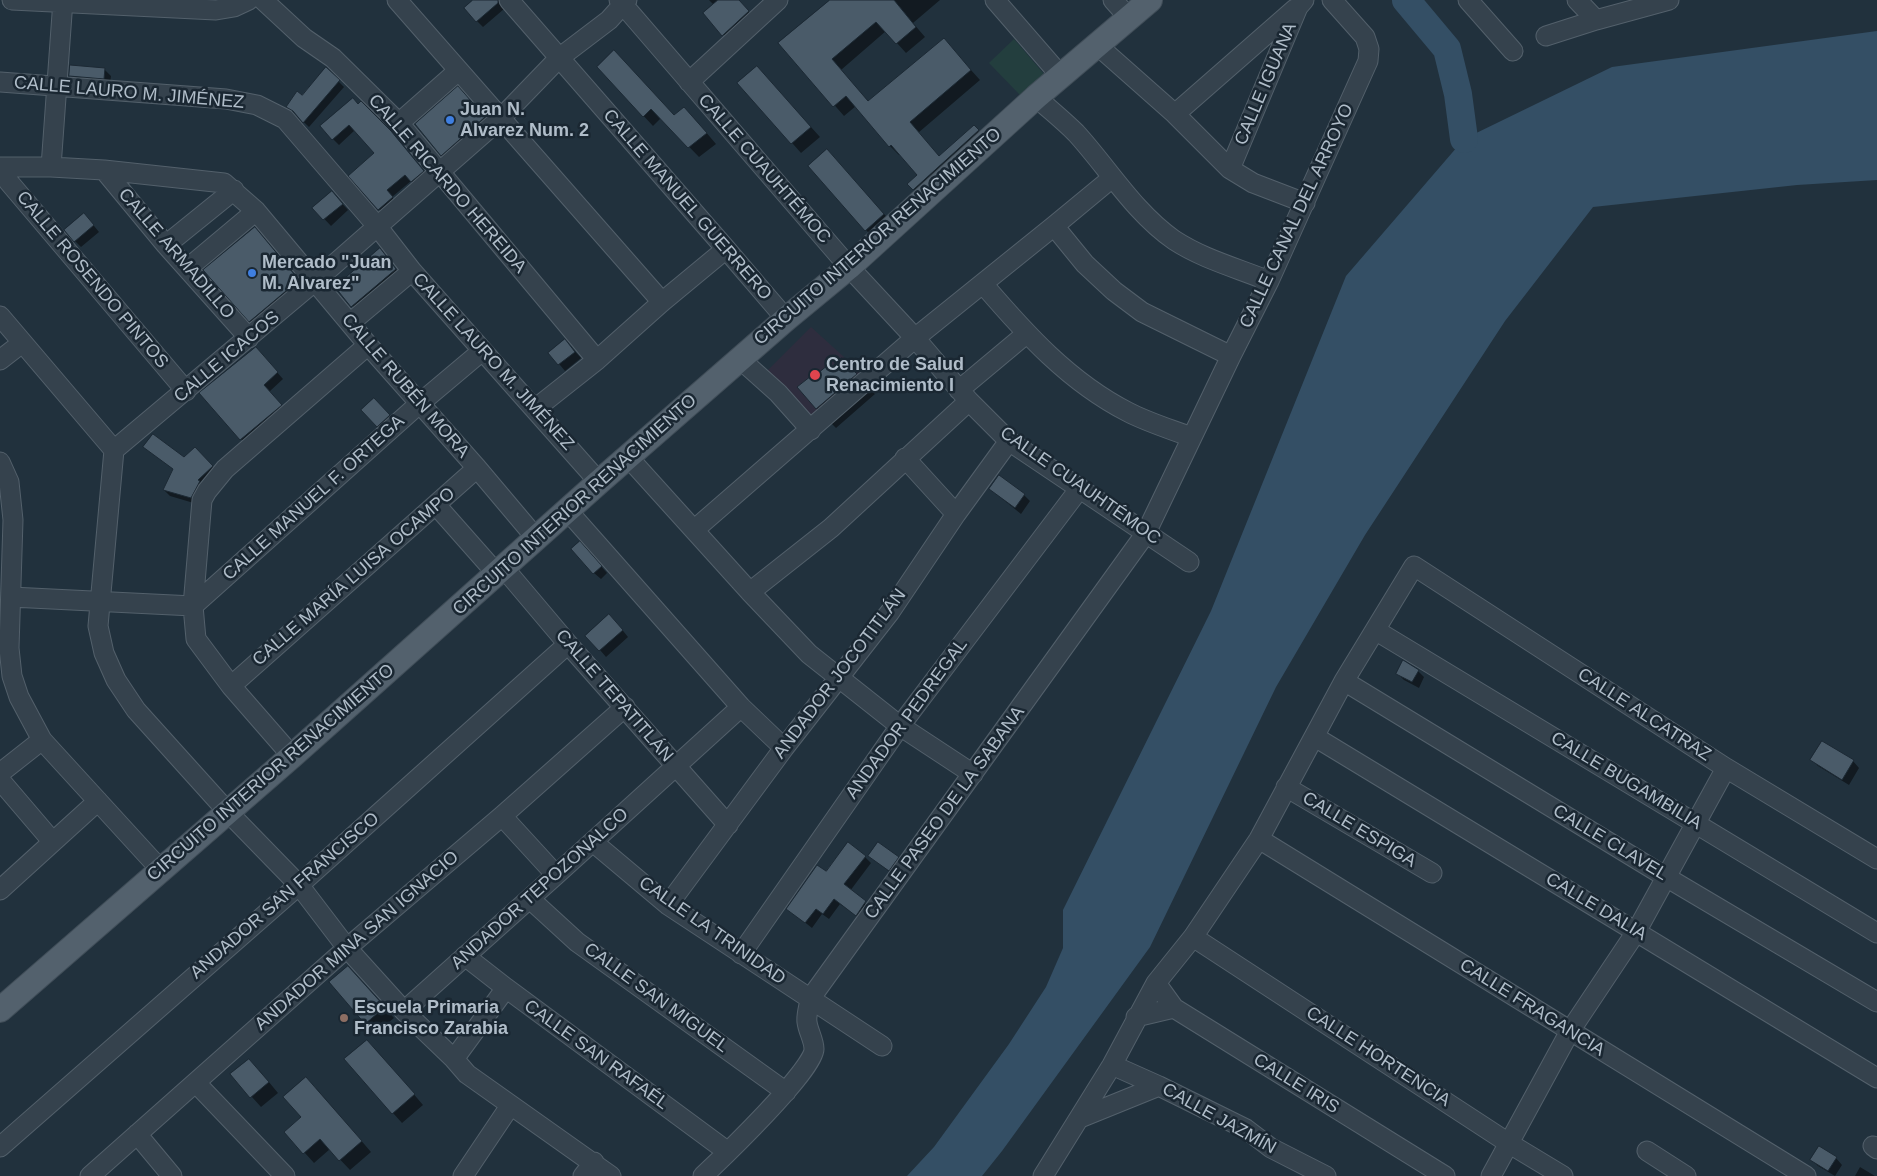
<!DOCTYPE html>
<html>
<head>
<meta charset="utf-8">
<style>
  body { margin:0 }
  canvas { display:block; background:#21313d }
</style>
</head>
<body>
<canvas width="1877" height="1176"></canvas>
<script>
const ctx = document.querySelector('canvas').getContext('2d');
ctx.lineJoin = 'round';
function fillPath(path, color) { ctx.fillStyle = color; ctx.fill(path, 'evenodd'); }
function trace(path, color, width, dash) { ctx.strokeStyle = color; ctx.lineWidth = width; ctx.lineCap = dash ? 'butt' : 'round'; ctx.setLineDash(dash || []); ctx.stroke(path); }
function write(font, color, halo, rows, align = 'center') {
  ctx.font = font + ' Arial,sans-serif'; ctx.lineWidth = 5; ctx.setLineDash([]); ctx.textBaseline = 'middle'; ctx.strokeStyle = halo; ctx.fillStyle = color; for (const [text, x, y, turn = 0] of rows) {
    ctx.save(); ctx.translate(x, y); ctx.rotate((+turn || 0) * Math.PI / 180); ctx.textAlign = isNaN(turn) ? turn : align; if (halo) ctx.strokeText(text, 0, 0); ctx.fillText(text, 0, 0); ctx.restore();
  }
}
fillPath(new Path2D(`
  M811,327L866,377L809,427L766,372Z`), '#2e2d3e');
fillPath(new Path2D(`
  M1014,39L1044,74L1020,95L989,63Z`), '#233e3e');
fillPath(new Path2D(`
  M1877,31V180L1797,185L1593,207L1505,321L1365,535L1276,687L1150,947L1002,1151L982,1176H907L934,1147L1009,1044L1046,987L1063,948V910L1211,611L1346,276L1464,139L1612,67Z`), '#344f65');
fillPath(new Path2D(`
  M475,0H502L505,3L504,9L483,27L477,21Z
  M709,0H738L755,18L730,41L704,13L714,5Z
  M831,0H940L913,23L925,37L906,53L886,31L841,70L869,102L953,50L980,80L918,133L940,157L974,127L988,141L924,199L909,184L919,175L901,154L899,155L890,146L856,106L844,116L780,43Z
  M598,67L674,116L694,118L716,144L699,157L661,118L653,126Z
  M757,67L820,137L801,153L739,83Z
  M104,69L111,76L110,84L76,82L70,75Z
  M326,69L344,87L309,127L288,107L302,96Z
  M353,100L390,131L427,176L418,187L411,181L392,197L398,204L385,215L379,209L376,153L355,130L339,145L333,139Z
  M471,101L497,131L455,168L442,155Z
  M836,160L893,224L876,240L866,230Z
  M338,199L348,210L331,226L314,208Z
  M90,221L99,232L81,247L75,241Z
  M255,229L311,293L263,333L250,321Z
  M380,250L405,280L362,316L336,288Z
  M571,347L581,358L565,371L550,353Z
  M262,355L283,379L269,392L287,412L247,445L241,439Z
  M842,360L875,394L836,428L817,409L799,387L831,370Z
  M374,400L395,422L384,432L377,426Z
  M145,447L184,458L202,455L218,473L197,504L170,496L164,490L174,470Z
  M990,489L1024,495L1030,501L1021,514Z
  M586,549L607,573L601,579L594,573Z
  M616,622L628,637L606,657L600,650Z
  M1418,671L1424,677L1419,688L1404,680L1398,674Z
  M1812,760L1853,761L1859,768L1849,785L1818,766Z
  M869,856L898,858L904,864L895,876Z
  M865,857L871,863L850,891L872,909L863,921L840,904L829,919L822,914L812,928L788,909L826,873Z
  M358,978L394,1018L376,1033L331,982Z
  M377,1051L423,1105L402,1123L393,1113Z
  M259,1070L278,1093L261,1107L232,1075Z
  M316,1088L371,1152L350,1170L330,1149L314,1163L286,1132L303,1117Z
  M1836,1158L1842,1165L1835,1176L1818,1166L1812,1160Z
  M1860,1167L1875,1176H1855Z`), '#0007');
trace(new Path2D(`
  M1406,0L1447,49L1458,94L1464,139`), '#344f65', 28);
const building = new Path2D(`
  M473,0H498V3L476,22L464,8Z
  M718,0H739L749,11L722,36L703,13Z
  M830,0H894L916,27L896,44L876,22L832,59L868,101L944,38L971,70L910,122L939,156L974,125L979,130L913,190L907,184L917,175L891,145L889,147L846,96L833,107L778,43Z
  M614,50L674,115L684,107L707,133L688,148L651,109L643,117L597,67Z
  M70,65L105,68L104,79L69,76Z
  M757,66L811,127L791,144L737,83Z
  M326,67L340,80L303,123L293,111L286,107L297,91L302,95Z
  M458,86L485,117L441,156L415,124Z
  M353,98L358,104L361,101L391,131L424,171L411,182L405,175L387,190L393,197L378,210L348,176L374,153L349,125L332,140L320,126Z
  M827,149L884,214L865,231L808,166Z
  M332,191L343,204L323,220L312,208Z
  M84,213L94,225L74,242L64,230Z
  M255,227L299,280L249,322L203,270Z
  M380,248L396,269L351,307L335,287Z
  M565,339L575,352L558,365L548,353Z
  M256,347L278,372L264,385L282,405L240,440L199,393Z
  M842,358L857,374L816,409L797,387L811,376L812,378L828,365L830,368Z
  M374,398L390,415L377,427L361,410Z
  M153,434L184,457L195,447L213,466L198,480L200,481L191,498L163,490L173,469L143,447Z
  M999,475L1025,494L1015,508L989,489Z
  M580,541L602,566L593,574L571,549Z
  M609,614L623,630L599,651L585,636Z
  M1403,660L1419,670L1412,682L1396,674Z
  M1822,741L1854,760L1842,780L1810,760Z
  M848,842L866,856L844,884L866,901L856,916L834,899L823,914L816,909L805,923L786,909L817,865L826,871Z
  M878,842L899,857L889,871L868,856Z
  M348,966L385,1007L365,1024L329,982Z
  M367,1040L415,1094L392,1114L344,1059Z
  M249,1059L269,1082L250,1098L230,1074Z
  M306,1077L362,1141L339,1161L320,1139L303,1154L284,1132L301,1117L283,1097Z
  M1819,1146L1837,1157L1828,1171L1810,1160Z`);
fillPath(building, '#4a5b69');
trace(building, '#1c2934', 1);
const minor = new Path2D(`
  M12,0L216,10L234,7L249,0
  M263,0L304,38L333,58L399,123L597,360
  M397,0L662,302
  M509,0L726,249L786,319
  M619,0L849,267L915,338L969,401L1009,441L1189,562
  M995,0L1060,75
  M1113,0L1129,18
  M1468,0L1513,51
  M1577,0L1596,20
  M1546,36L1596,20L1669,0
  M1097,45L1175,114L1230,169L1253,183L1305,203
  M0,82L226,99L257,105L285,119L377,226L412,271L599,482
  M689,82L778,0
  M1036,97C1049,109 1063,120 1076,133C1108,168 1134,212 1174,240C1203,259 1237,268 1269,281
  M1175,114L1295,9
  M399,123L458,71
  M0,167H51L104,170L224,183L256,211L368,345L477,468L536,538
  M0,167L8,181L186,391
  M51,167L63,0
  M1230,169L1298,7L1304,0
  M104,170L166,245L249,338
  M1054,226L1085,264L1114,291L1142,312L1231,356
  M166,245L234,190
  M188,268L256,211
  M983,284C1025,333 1069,382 1128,412C1147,422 1170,429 1191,437
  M0,316L114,450L98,626L104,653L116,680L136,710L227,811L299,885L347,948L404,1011L454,1059L467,1074L611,1176
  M350,323L412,271
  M740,359L778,393L811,430
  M0,360L22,343
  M959,390L1026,334
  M535,409L597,360L662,302L726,249
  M114,450L314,282L501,118L559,58L609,20L627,0
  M628,457L750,592L809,654L900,726L973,774
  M905,458L956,514
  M0,462L9,482L13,520L9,648L12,676L19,697L42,740L160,869
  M436,505L497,574
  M567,510L741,707L784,748
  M694,530L915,338L1054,226L1112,178
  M503,567L568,644L728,825
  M750,592L831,528L969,401
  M11,597L193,606
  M193,606L419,404L482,351
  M1375,630L1877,933
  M1344,681L1666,877L1877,1002
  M231,686L477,468
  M1315,737L1877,1078
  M292,756L231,686L196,639L193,606L202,500L207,491L225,469L368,345
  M0,773L42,740
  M0,780L52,841
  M1286,787L1432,873
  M502,816L556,875
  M1259,839L1806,1176
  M593,842L668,905L882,1046
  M0,890L98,801
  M530,899L577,942L786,1092
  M668,905L784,748L890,612L956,514L1009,441
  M1193,937L1510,1144L1563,1176
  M741,954L900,726L1080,488
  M465,956L506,988L728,1152
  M1156,983L1174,1008L1445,1176
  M404,1011L556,875L741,707
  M1136,1017L1174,1008
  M454,1059L506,988
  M1112,1065L1159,1086L1246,1129L1271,1148L1326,1176
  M196,1083L285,1176
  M1080,1118L1159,1086
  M137,1134L172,1176
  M1873,1146L1877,1149
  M0,1147L299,885L568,644
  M1647,1151L1686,1176
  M90,1176L347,948L502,816L625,707
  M463,1176L510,1106
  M583,1176L594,1162
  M703,1176C721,1159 814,1070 814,1049C814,1040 808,1031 807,1022C806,1015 809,1007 810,999L1146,533L1231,356L1269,281L1368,61L1369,49L1365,37L1332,0
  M1043,1176L1112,1065L1156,983L1193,937L1259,839L1344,681L1414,566L1726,768L1877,859
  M1491,1176L1570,1031L1636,932L1726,768`);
const major = new Path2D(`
  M0,1010L292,756L599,482L786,319L849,267L1036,97L1150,0`);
trace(minor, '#53606b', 21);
trace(major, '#414e59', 26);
trace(minor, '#35424d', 19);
trace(major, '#53616d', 24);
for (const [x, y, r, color] of [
  [450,120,5,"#3f7fe0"],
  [252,273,5,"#3f7fe0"],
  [815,375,6,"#e0444e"],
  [344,1018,5,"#8d6e63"]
]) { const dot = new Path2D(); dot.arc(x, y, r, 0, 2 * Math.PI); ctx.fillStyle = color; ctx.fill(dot); trace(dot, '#1a2732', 2); }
write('18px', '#b0bdc9', '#1a2732', [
  ["CALLE IGUANA",1266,84,-67],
  ["CALLE LAURO M. JIMÉNEZ",129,93,5],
  ["CALLE CUAUHTÉMOC",764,169,49],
  ["CALLE RICARDO HEREIDA",447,184,49],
  ["CALLE MANUEL GUERRERO",687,205,49],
  ["CALLE CANAL DEL ARROYO",1297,216,-65],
  ["CIRCUITO INTERIOR RENACIMIENTO",878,237,-41],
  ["CALLE ARMADILLO",176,254,49],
  ["CALLE ROSENDO PINTOS",92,280,50],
  ["CALLE ICACOS",227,357,-40],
  ["CALLE LAURO M. JIMÉNEZ",493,362,48],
  ["CALLE RUBÉN MORA",405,386,49],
  ["CALLE CUAUHTÉMOC",1080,486,35],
  ["CALLE MANUEL F. ORTEGA",314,498,-42],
  ["CIRCUITO INTERIOR RENACIMIENTO",575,505,-42],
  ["CALLE MARÍA LUISA OCAMPO",354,577,-41],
  ["ANDADOR JOCOTITLÁN",840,674,-53],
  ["CALLE TEPATITLÁN",614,696,49],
  ["CALLE ALCATRAZ",1644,715,33],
  ["ANDADOR PEDREGAL",907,719,-54],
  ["CIRCUITO INTERIOR RENACIMIENTO",271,773,-41],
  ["CALLE BUGAMBILIA",1626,781,31],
  ["CALLE PASEO DE LA SABANA",945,813,-54],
  ["CALLE ESPIGA",1359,830,31],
  ["CALLE CLAVEL",1610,843,31],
  ["ANDADOR TEPOZONALCO",540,889,-42],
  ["ANDADOR SAN FRANCISCO",285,896,-41],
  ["CALLE DALIA",1596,907,31],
  ["CALLE LA TRINIDAD",712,931,35],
  ["ANDADOR MINA SAN IGNACIO",357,941,-41],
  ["CALLE SAN MIGUEL",656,998,36],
  ["CALLE FRAGANCIA",1532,1008,32],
  ["CALLE SAN RAFAÉL",596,1055,36],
  ["CALLE HORTENCIA",1378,1057,33],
  ["CALLE IRIS",1296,1084,32],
  ["CALLE JAZMÍN",1219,1119,29]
]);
write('bold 18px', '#b0bdc9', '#1a2732', [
  ["Juan N.",460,110],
  ["Alvarez Num. 2",460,131],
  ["Mercado \"Juan",262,263],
  ["M. Alvarez\"",262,284],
  ["Centro de Salud",826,365],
  ["Renacimiento I",826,386],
  ["Escuela Primaria",354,1008],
  ["Francisco Zarabia",354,1029]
], 'left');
</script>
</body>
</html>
